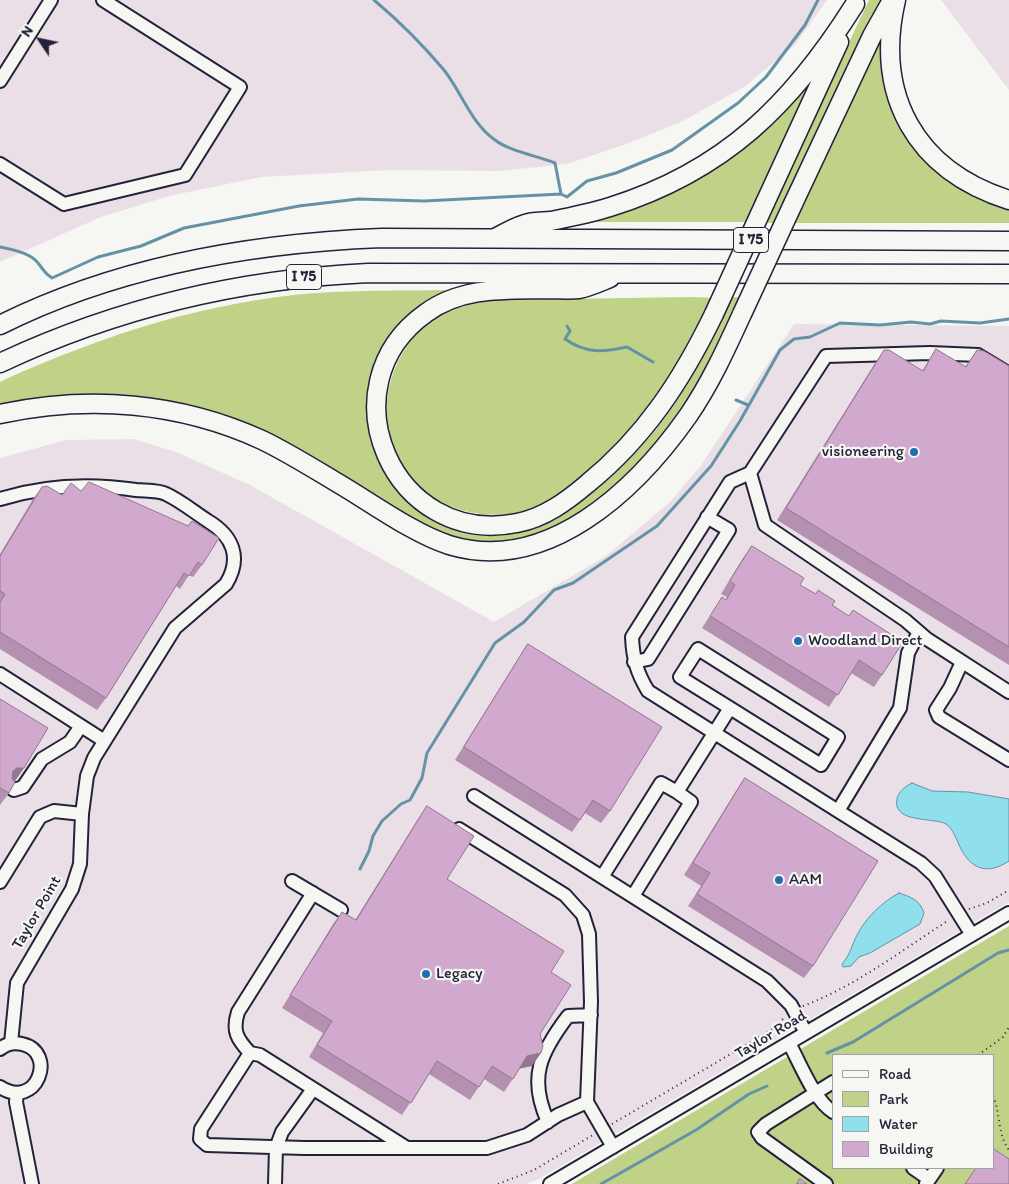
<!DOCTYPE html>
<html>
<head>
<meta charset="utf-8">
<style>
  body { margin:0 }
  #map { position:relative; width:1009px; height:1184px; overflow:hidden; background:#f6f6f2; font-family:Itim,sans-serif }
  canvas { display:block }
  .legend { position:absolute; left:832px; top:1054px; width:162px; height:115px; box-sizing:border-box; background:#f6f6f2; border:1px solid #a1a1a9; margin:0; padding:6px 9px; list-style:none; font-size:15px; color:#22223b }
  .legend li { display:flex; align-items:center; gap:10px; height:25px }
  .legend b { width:25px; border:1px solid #a1a1a9 }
  .north { position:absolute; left:15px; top:15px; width:50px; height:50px; -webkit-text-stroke:4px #f6f6f2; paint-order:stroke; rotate:304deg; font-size:14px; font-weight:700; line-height:20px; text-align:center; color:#22223b }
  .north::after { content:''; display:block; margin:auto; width:18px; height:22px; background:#22223b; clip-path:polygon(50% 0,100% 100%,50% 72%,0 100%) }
</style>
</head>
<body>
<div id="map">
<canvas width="1009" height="1184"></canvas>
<ul class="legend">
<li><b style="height:6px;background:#f6f6f2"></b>Road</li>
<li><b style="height:14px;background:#bfd287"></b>Park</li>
<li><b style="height:14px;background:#90dfed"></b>Water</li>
<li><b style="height:14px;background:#d2a9ce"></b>Building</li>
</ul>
<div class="north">N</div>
</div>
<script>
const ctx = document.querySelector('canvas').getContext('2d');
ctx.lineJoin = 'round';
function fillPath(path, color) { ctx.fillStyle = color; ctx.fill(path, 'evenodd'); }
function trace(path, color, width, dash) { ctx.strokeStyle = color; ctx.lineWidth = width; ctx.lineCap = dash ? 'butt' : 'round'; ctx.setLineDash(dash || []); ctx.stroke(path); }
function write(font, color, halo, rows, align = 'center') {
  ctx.font = font + ' Itim,sans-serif'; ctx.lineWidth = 4.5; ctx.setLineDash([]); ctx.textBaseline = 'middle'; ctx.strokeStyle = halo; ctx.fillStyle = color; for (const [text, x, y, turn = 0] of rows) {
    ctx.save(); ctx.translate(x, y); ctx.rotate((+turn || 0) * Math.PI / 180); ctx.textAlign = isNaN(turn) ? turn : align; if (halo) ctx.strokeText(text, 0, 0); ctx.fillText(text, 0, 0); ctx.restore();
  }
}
fillPath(new Path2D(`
  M0,0H827L794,46L744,87L683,121L629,143L567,164L498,171L389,170L261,177L169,196L101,217L0,262Z
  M941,0H1009V90Z
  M794,324L1009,326V902L539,1179L526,1184H0V458L66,440L134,439L176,452L250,485L494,622L606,556L670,502L702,464Z`), '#ebdfe7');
fillPath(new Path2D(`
  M869,0H882L778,223H764Z
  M878,40L883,42L899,119L1009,207V223H794Z
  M805,88L810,90L749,222H594L595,218L664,195L701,177Z
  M445,290V294C428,304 412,312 399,327C390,338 386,351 380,363C377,371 372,380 371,388C358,453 402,516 465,530C481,534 502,537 518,531C534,525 551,511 566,501C582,492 600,483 614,472C671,427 700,360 730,297H743L691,397L661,441L607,495L565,525L502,546L444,536L209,414L0,407V382L6,379C104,335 208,301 316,293C359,290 402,291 445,290Z
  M692,297L713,298C697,332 680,367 658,397C634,431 584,485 547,503C508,523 455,517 422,490C371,448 378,366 425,326C445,309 470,304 495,300Z
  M1009,926V1184H572L585,1176ZM833,1055H993V1168H833Z`), '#bfd287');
const water = new Path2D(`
  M912,783L932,791L968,792L1009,799V861C988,875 971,870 960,847C956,839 954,830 946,824C935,817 892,824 897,799C898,792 906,786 912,783Z
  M899,893C911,897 920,900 924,913L920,924L870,953L859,957L851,966L843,967L842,964C850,955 852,945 857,935C865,919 882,902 899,893Z`);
fillPath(water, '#90dfed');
trace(water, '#6493a6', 1);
trace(new Path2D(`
  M374,0C399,21 423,45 444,70C462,93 471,123 495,140C509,151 538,156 555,163L561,194
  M0,247C11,249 31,253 38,263C44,270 43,272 52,278L98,257L141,246L184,228L299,206L358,199L424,201L561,194L567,197L587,181L616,173L672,150L738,103L766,77L805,25L818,0
  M567,326L570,331L565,339C586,354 604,352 627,347L653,362
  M736,400L748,405
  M360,869L369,851L373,836L382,821L401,804L410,800L422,778L427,753L495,643L524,622L554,590L573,583L657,526L711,466L740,421L780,350L794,339L810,337L840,323L880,325L911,322L930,324L941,321L980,323L1009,319
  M827,1053L853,1042L998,953L1009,950
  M601,1184L696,1130L749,1094L767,1086`), '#6493a6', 3);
const minor = new Path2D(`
  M0,81L51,0
  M0,164L64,204L185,175L240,87L103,0
  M1009,374L978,355L930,353L826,356L750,473L765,525L905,620L927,639L1009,692
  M750,473L730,482L632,637C633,659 637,673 648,691L838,811L900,708L908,653L919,632
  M0,499C45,485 89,483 136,490C145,491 158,490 166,494C181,501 194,512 208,521C233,536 242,558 226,584L175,628L94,758L87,776L82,814L80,864L72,889L17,983L11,1043
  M634,662L648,659L729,530L707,517
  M962,662L950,688L936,710L939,717L1009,760
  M0,674L103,740
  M11,788L14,790L23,787L42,759L70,742L81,726
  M474,796L602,877L661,783L677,792L730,708L680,677L698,649L838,737L821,765L730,708
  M838,811L921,863L935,876L972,935
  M459,829L565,895L583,915L589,934L591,1002L587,1102L613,1147
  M602,877L767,981L791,1005L806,1033
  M292,881L341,910
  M0,882L40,817L54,811L82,814
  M633,896L691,802L677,792
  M789,1043C800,1063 814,1100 833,1112
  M0,1049C6,1044 14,1042 22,1044C58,1052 37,1111 0,1087
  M250,1053C237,1039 232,1031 238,1012L313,893
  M17,1093L16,1102L32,1184
  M548,1122C528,1078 540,1053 568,1016L591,1015
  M407,1148L260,1055L250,1053L201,1129L200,1139L207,1145L304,1148H487L527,1135L558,1115L587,1102
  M913,1168L929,1179
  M275,1184L276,1148L282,1132L313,1089
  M550,1184L1009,913
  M826,1184L762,1138L758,1132L766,1124L833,1082
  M926,1184L937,1168`);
const highway = new Path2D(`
  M896,0C874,95 915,170 1009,200
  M765,203L839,42
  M793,204L872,36L891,2
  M497,237C506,232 515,227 525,224C533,221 543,222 551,221C571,217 591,213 610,207C725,171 792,104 855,4
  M610,278C600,282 589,287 579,289C570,290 560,289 551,289C507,290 463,286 426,313C323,386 393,548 517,523C544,518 567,501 587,484C645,437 682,380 714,314
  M0,325C118,266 252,243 382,238L1009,241
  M0,363C117,308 239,279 368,273L1009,274
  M0,414C89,395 179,402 262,440C287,452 311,467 336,482C369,501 412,533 449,545C547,575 636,490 688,416C710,384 726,349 742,314`);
trace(minor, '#22223b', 16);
trace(highway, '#22223b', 21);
trace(new Path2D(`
  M969,909L987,903L1009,890
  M803,1006C856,986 902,950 949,920
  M978,1055L1003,1037L1009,1027
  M993,1096C1001,1114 997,1134 1009,1150
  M612,1124L773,1029L784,1018
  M498,1184L534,1170L593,1135`), '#22223b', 2, [1, 4]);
trace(minor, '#f6f6f2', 12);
trace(highway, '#f6f6f2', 18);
const highwayBridge = new Path2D(`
  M714,314L765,203
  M742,314L793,204`);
trace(highwayBridge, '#22223b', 21, []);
trace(highwayBridge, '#f6f6f2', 18);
fillPath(new Path2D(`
  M936,349L965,367L977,350L1009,366V665L777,520L875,363L884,350L922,371Z
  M42,487L62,495L81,491L202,565L193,577L189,575L180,589L176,586L106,698L97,710L0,649V554L33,499Z
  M752,546L800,585L832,605L882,675L874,687L851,673L829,707L702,628L722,597L725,600L727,597L721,594L743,558Z
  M528,644L610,811L601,823L585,813L572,832L455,760L520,656Z
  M0,699L15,781H14L9,793L0,805Z
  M745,778L813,966L804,978L688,906L701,886L684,875L736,791Z
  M427,806L447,879L551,972L540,1034L532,1066L520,1068L504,1092L484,1079L470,1100L429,1074L402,1115L309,1057L323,1033L282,1008L333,924L342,912L355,920L418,819Z`), '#b591b1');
fillPath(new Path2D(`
  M17,768H24L15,781H8L13,771Z
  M541,1053L532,1066L518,1069L527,1056Z`), '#937690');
const building = new Path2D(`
  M936,349L966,367L977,350L984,351L1009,366V647L786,508L884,350H889L923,371Z
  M89,482L188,526L192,521L219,538L202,565L198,562L189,576L184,573L106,698L0,632V602L5,594L0,591V556L42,487L47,486L62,495L71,483L81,491Z
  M752,546L804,578L800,585L816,594L818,590L835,601L832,605L849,616L853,610L903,642L882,675L859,660L838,695L710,616L722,597L726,600L735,585L730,581Z
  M528,644L662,727L610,811L593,800L580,820L464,747Z
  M0,699L48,728L24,768H17L13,771L12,779L15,782L9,793L0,788Z
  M745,778L878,861L813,966L697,894L710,873L693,863Z
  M427,806L474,836L447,879L564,951L551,972L571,985L540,1034L543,1046L541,1053L527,1056L513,1079L492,1066L479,1087L437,1061L411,1103L317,1045L332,1021L290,995L342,912L356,920Z
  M994,1149L1009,1159V1184H965L976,1168H993V1150Z
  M800,1179L807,1184H797Z`);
fillPath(building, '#d2a9ce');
trace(building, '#937690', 1);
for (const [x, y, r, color] of [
  [914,452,5,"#1f6fb2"],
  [798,641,5,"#1f6fb2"],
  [779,880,5,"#1f6fb2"],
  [426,974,5,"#1f6fb2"]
]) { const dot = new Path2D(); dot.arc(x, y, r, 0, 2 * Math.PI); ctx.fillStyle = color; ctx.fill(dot); trace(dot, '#f6f6f2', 2); }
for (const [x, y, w] of [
  [751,240,35],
  [304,277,35]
]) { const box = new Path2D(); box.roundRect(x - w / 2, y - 12.5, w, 25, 4); ctx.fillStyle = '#f6f6f2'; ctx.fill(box); trace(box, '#22223b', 1); }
write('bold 15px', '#22223b', null, [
  ["I 75",751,240],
  ["I 75",304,277]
]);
write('16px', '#22223b', '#f6f6f2', [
  ["visioneering",904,452,"right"],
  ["Woodland Direct",808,641],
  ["AAM",789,880],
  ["Legacy",436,974]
], 'left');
write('16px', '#22223b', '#f6f6f2', [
  ["Taylor Point",37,913,-60],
  ["Taylor Road",771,1035,-31]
]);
</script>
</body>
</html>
